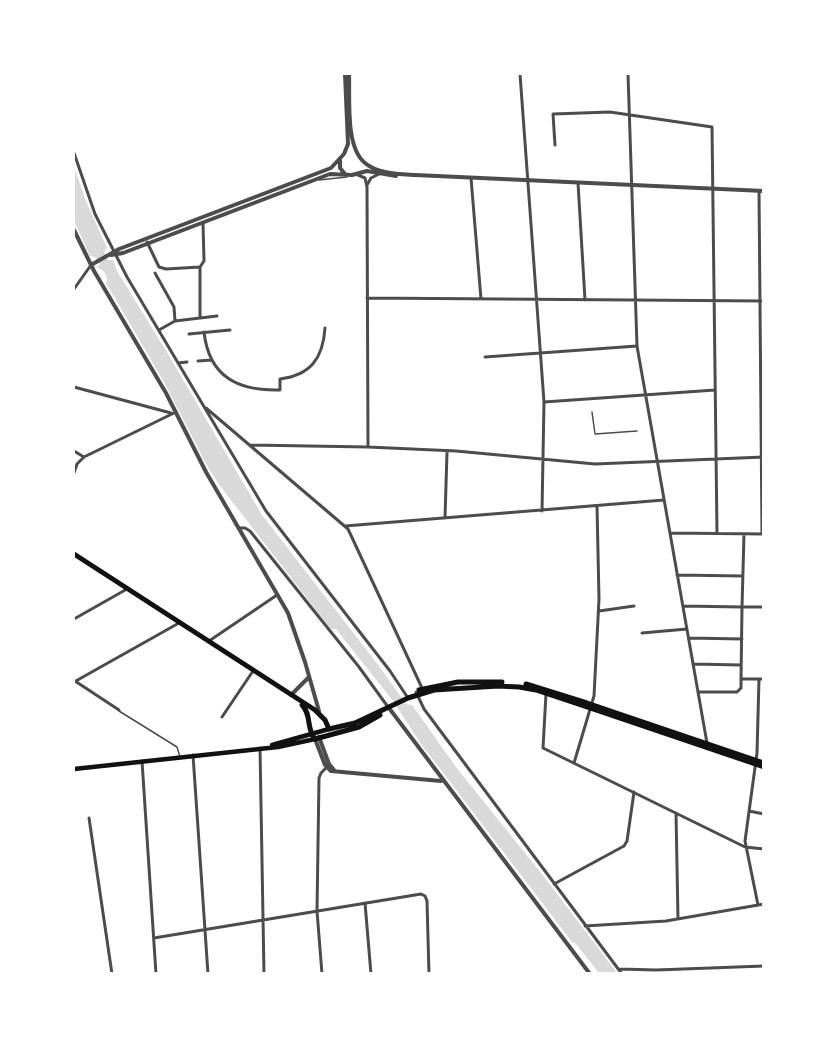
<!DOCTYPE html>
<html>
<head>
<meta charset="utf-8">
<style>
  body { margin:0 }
  #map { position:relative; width:837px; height:1047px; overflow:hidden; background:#fff; font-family:"Nunito Sans",sans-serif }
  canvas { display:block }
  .frame { position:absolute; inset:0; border:75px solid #fff; pointer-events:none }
</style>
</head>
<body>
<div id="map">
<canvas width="837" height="1047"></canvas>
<div class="frame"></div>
</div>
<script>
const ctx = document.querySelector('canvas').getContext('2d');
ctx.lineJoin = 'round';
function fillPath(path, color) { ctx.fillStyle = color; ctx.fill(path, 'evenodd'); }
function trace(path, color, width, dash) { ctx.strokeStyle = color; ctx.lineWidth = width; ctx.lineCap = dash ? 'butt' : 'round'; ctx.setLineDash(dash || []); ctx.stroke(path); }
fillPath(new Path2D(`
  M74,167L86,201L107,248L104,252L108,260H113L117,271L168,354L262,515L379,666L406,704L412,705L456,767L545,878L617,973H599L576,944L572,942L421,744L393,701L336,629H331L323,619L220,486L207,466L164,382L106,283C109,276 103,269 96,267L100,265L95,257L90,256L74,221Z`), '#d9d9d9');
trace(new Path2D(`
  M319,180L347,177
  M592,412L595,434L637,431
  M119,711L177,747L180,757`), '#4c4c4c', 1.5);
trace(new Path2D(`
  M520,74L544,402L542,511
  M628,74L637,346L707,743
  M555,145L553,114L610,112L712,127L717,533
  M74,153L95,214L127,277L266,511L390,671L408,698
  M358,175L365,178L367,187L368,447
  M471,178L481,299
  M578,183L585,300
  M367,185L371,178L379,174
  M759,191L762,534
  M147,242L159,267L166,269L200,267
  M155,273L174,307L175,321L159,330
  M74,289L91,265
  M367,298L764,301
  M200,318L217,316
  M175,321L200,318V267L204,261L203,223
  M204,332C209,377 238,391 280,390V379C311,375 323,358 325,328
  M189,334L230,330
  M485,357L637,346
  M198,361L211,360
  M178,363L187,362
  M74,387L171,413
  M544,402L715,390
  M206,408L348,529L422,688
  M250,445L368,447L456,451L595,464L764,457
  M74,451L84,457
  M74,473L77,464L84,457L176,412
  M445,518L447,452
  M345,526L664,500
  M238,528H245L250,531L359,667L388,707
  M670,533L764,534
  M677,575L743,576
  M683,606L742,607L744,534
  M764,607H742L741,679H764
  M599,611L634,606
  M74,619L127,589
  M642,633L687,629
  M689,638L742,639
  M209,641L277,595
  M693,664L741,665
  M75,681L119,710
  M74,682L179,623
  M416,692L424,709L622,974
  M698,692H737L741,688V679
  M546,694L543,748L745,847L764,849
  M222,717L253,671
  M260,748L264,974
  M193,755L208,974
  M142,761L156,974
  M574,763L594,696L599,599L597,506
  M749,811L764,814
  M676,813L678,919
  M89,818L112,974
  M554,884L624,846L627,841L634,792
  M365,903L371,974
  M758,905L745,841L757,753L759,679
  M585,926L666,921L764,904
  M154,938L421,894L425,896L427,901L429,974
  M619,969L656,970L764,966
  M322,974L317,911L319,778L321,773L328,766`), '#4c4c4c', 3);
trace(new Path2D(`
  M349,74C350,99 345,147 365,163C378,174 399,174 415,175L764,191
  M340,160V168L345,174
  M74,230L94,271L166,393L206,472L288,613L305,662L319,711
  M111,255L123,253L330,174L352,175L367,171L396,176
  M91,265L119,249L331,168L344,154L348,144L345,74
  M291,695L309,677
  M389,708L590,974
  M319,737L329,764L334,770
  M315,739L325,765L331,771L441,781`), '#4c4c4c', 4);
trace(new Path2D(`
  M272,745L329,729
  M74,769L278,747L315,739`), '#111', 4.5);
trace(new Path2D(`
  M74,554L315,710L325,720L329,729L355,723L408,698L434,690L498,686L519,687L536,690L587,707L764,767
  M526,684L587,703L764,763
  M419,690L458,682H502
  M302,705C312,715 306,729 315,739L359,727L380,715`), '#111', 5);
</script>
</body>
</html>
